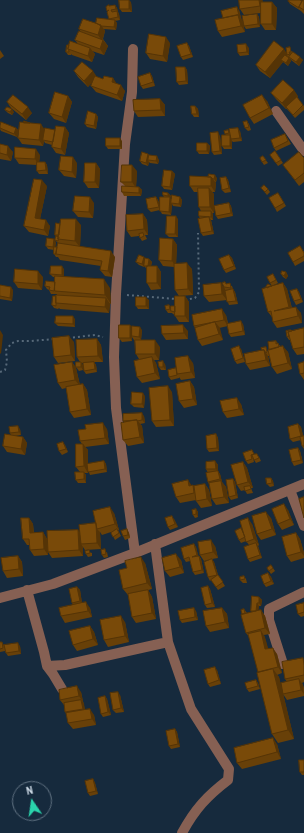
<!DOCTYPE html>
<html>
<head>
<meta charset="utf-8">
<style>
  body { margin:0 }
  #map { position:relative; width:304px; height:833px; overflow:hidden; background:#162a3d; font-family:"Archivo Narrow",sans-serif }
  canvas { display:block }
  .north { position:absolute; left:12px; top:781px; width:40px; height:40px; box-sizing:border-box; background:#162a3d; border:1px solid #607181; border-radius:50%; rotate:347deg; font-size:11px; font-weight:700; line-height:16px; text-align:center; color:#cfdbe7 }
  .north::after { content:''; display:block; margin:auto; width:14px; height:18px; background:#2ad5ac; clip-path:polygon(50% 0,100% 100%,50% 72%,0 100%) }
</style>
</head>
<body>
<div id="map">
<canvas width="304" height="833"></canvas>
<div class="north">N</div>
</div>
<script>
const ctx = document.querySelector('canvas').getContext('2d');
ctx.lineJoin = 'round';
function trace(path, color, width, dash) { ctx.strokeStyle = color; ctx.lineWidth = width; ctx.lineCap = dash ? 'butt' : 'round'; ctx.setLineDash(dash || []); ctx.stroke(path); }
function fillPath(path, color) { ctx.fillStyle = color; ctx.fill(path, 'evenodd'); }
trace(new Path2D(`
  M127,295L176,299
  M185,300L195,298L199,292L198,233
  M68,338L95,335L103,337
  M0,372L5,370L7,362L6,350L12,343L18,341H31L54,339`), '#576979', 2, [2, 3]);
trace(new Path2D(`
  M133,49L132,92L125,144L116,294L114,357L116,408L135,553
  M276,111L304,151
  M290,490L304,526
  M155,544L168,642L191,709L229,769L228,780C207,796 195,809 182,833
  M27,590L44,652L47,666L65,665L168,642
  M0,598L53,584L135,553L304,484
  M283,664L269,620V609L304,592
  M47,666L53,674L62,689`), '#866053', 10);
fillPath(new Path2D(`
  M239,0H262L263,2H272L277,8L276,30H265L261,24V13L244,15L240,9Z
  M304,0V14L301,11L290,4L288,1H302Z
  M131,2L132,12H122L120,9Z
  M115,5L117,8L118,12L119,14L120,20L115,21L117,23L116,30L104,29L105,31L103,39L108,46L104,55L92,51L95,54L92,62L72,55V54L71,55H68L66,52L69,45L78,44L75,40L81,32L79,29L110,19L107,11L110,6Z
  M239,10L245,32L222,37L218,31Z
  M257,14L259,17L260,27L246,29L244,26Z
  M170,43L167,62L150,59L146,53Z
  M187,43L189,46L193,57L183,60L181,57Z
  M249,48V55L240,56L238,53Z
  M0,50L4,56L0,59Z
  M292,51L293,53L303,60L299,66L291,60L289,58L291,61L288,66L283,62L270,78L260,71L256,65Z
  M185,67L187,70L188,84L179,85L177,82Z
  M74,71L103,79L113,78L116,84L125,91L122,101L96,92L91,86L93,81L88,87L78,77Z
  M150,73L152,76L155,86L143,89L141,86Z
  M271,93L298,96L297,98L304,106V110L295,118L287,109H286L276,99Z
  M68,96L72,102L66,123L54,119L49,113Z
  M160,99L165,105V116L138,117L134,111Z
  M267,101L273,114L254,124L250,118Z
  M7,102L32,113L26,120L11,108Z
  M195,106L198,109L199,117H194L192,114Z
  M5,110L14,112L12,115L8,113Z
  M96,114L98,117L96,129L87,127L85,124Z
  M247,121L249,124L251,130L248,131L245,128Z
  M0,126L16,128L19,131L17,137L1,131L0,129Z
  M65,127L69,133L65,155L56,153L52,147V145L45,143L44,141L43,146L22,144L18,138L45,130H55Z
  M240,131L242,141L233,142L232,141V149H224L222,146L226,135L225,134L230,132Z
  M285,134L291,144L276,151L274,148Z
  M220,136L222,154L214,155L212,152Z
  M122,141V149H108L106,146Z
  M207,143L210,146L209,154H199L197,151Z
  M0,144L13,152L11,161L0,159Z
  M275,151L283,163L278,166L270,155Z
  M148,154L149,155L159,160L158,164L150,163L149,162L148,166L142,164L140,161Z
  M40,155L39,162H45L47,165L48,174H39L37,171V165L19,164L15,158Z
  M304,158V182L299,186L283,165Z
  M265,159L268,163L264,165L262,162Z
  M77,163L76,178L64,176L59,170Z
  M96,163L100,169L99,188H88L84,182Z
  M137,171L136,187H139L142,190L141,196H124L122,192L125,186L121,182Z
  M172,171L175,174L172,190L164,189L162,186Z
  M190,176L217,178L216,182H215L216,183L215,192H212L214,194V213H212L213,214V220H211L214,234L203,236L201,233L200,219L199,216L201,211L199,207L198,192H194L190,186Z
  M226,177L228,180L231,192L225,193L222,190Z
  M47,186L40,219L50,226L48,236L29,232L24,226Z
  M261,188L268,189L270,192L267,195Z
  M168,193L171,196L170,198L171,199L180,197L182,200L181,207L173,206L172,204L171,215L162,214L160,210L151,212L148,209L156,197L158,200L160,206L164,197L163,195Z
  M280,196L286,206L277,212L275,208Z
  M94,203L93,218L78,217L73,211Z
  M229,203L231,206L233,216L218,219L216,216Z
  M143,214L147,220L148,235H145L147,239L142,241L139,236L131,237L127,231Z
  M178,219V237H169L166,234Z
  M60,224L81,225L80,246L115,257L112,277L105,276L100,270L101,266L60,260L58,257H56L54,254V250L48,249L46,246L56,242L55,247H57L58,243L55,240L56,236L55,235Z
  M173,239L177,245L176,264L192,269L193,295L179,296L175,290L174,267L163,266L159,260Z
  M300,246L304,252V261L295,266L293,262Z
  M229,255L232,258L236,269L226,273L224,270Z
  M145,259H149L152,262L151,266H157L161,272V289L151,290L147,283V269L144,266V267L139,265L136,262Z
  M64,269V277L110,288L111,304L109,303L110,304L109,313L60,309L59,308L58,309L54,308L52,305L57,295V294H51L49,290L47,289L45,286L55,282V277H53L50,274Z
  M286,272L288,276L286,279L283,277L281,274Z
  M273,274L278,283L272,286L270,283Z
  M43,277L42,290L18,288L14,282Z
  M225,282L226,284L232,286L233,289L235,292L238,304L229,305L227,300L209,302L204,296L224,287Z
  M283,283L287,289L292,308L301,313L302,323L277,328L273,322L272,317L268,312L272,286Z
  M0,285L13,290L12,301L0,299Z
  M297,289L299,292L303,302L296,305L294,301Z
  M185,296L189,302V322H179L175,316V315L173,314L172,313H168L166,310L169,305L171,307L175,306Z
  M149,300V309H138L136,306Z
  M226,315L228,323L243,324L245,335L231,337L229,334L228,326L219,328L223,340L202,346L198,340L195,328L194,326Z
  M75,319V327L58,326L55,323Z
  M130,325L132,328L142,330L141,340H134L132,337V341L122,342L119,338Z
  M304,328V354L297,355L293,349L290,340H289L287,337Z
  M188,331V339L166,340L162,334Z
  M97,339L101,345L103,362H94L96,365L97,372L86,374L84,371L83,363H82L83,370L79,371L76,367L80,362L77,357Z
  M276,341L281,347L288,352L292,369L277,374L272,367L269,356H268L270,366L250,370L246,364L269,350Z
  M74,342L75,361L58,363L54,357Z
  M160,347L159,360H154L156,363L160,379L142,383L137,377L139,359L136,354Z
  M241,349L245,362L237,364L235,361Z
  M72,362L76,368L80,385L83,384L87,390L91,415L74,418L70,412L66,388L62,389L58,383Z
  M304,362V380L300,374Z
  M193,363L195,378L181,380L179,377V378L171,380L169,377Z
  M165,364L166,370H161L159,367Z
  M190,381L194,387L197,405L184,408L179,401Z
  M172,392L174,426L156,427L152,421Z
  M145,396L144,408L134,407L131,404Z
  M241,404L244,415L227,418L223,412Z
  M144,416L145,423L140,424L142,426L144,443L128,446L123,440L124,422L123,421Z
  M298,424L301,427L303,436H304V449L302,446L301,440L293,442L290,439Z
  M20,429L21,435L14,436L23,437L27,443L25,455L7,452L3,446L11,435L10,433Z
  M107,429L109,444L85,447L88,450V464L104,461L106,464L107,472L90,475L88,470V473H84L86,475V483H78L76,480L80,472L76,467L82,444L80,441Z
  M216,434L218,438L219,451L209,452L207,449Z
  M65,445L68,452L62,455L59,451Z
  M298,448L300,451L303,463L294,466L292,462Z
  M243,453L255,454L259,457L261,461L256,463L253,458L254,462L248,464L246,461Z
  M215,461L218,465V471L220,474L222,482L226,487L229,503L216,505L212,499L209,484L208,482V473L206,469Z
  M243,462L247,468L253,488H251L253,493L247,494L245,490L241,491L237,485Z
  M271,478L273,481L274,486L270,487L267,484Z
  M233,479L235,482L238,498L231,500L229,497Z
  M205,484L209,490L212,506L201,508L196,501V500L180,503L176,497L191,485H193L194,486Z
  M196,509L198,512V517L195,518L193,515Z
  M288,510L294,525L282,530L278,524Z
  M114,513L119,530H118L121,536L115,540L111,532L102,535L100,532L101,549L85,550L83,547V556L52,558L48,552V555L34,556L30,550L29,545H27L23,539L29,518L33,524L34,533L43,532L47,539L78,530L80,533Z
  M271,518L276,535L261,540L257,534Z
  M174,519L178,527L170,530L168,527Z
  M252,524L259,545L258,546L262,558L250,562L248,559L249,545L246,541L241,543L239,540Z
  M127,529L129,533L130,538L125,540L123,536Z
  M296,533L300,539L304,553V558L291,562L287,556Z
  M194,544L196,547L198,556H199L201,559L204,573L195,575L193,572L190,561L186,562L184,559Z
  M215,546L218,558L212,559L214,562L218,575L225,586L218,590L211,580L210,581L208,577L209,560L204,561L200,555Z
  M85,551L92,553V556L88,557L86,554Z
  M107,552L108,557L104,558L102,555Z
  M18,556L22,562L23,576L7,578L3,571Z
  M181,560L184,573L170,577L165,571Z
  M145,563L152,589L141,592L148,590L152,597L156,619L136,623L132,617L128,595L123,589L127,568Z
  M267,568H273L275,571L271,574Z
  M268,573L271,577L274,584L266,587L264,584Z
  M244,576L246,579L247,583H243L240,580Z
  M208,586L210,589L215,607L207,608L205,605Z
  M77,587L80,590L82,603L90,608L92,617L65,623L61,616L73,605L72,603Z
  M259,597L262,600L261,606H259L258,610H261L265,616L270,634L264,635L268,649L277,654L282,673L277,675L279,677L294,739L278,743L272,734L258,672L250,638L246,633L242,614L244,609L247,613L252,612L251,611Z
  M304,603V616L301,617L298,614Z
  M222,608L227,614L229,628L210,632L206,626Z
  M196,611L198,620L182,623L180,620Z
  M125,622L129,642L108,647L104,640Z
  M90,626L94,632L98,645L77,651L73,645Z
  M0,642H2L5,647L20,646L21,654L8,656L6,653L5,651L0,652Z
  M304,660V682L302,683L303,685L304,688V696L287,700L283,694L287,682L285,679Z
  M217,670L221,684L210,687L208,684Z
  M256,680L258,683L260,689L249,692L247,689Z
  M81,692L85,710L94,715L96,725L73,729L68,723L67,714L65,712L64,705L60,700Z
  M120,695L124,712L116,713L113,710Z
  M105,696L107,699L111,715L103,717L101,714Z
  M175,729L177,732L180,747L171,749L169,746Z
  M277,744L281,759L242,769L237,763Z
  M304,760V775H302L300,772Z
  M93,779L95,783L98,794L90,796L88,793Z`), '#684008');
fillPath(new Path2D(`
  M129,0L131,2L132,12L129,9Z
  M259,0H262L263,1L264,13L260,6Z
  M272,2L277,8L276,30L272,24Z
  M115,5L117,8L118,12L119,14L120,20L118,17L117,11L116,9Z
  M237,7L239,10L241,19L239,16Z
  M257,14L259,17L260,27L258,24Z
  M238,15L243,21L245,32L241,26Z
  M115,20L117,23L116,30L114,27Z
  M101,25L105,31L102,41L98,35Z
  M166,37L170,43L167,62L163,56Z
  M103,40L108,46L104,55L100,49Z
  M187,43L189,46L193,57L191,54Z
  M246,44L249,48V55L247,52Z
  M90,48L95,54L92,62L88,56Z
  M284,49L288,55H287L283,61L281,60L283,62L270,78L265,72Z
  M300,57L303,60L299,66L296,62Z
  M289,58L291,61L288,66L286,63Z
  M185,67L187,70L188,84L186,81Z
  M93,71L97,77L88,87L84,81Z
  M150,73L152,76L155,86L153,82Z
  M113,78L117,84L112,82Z
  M121,85L125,91L122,101L117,95Z
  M294,90L298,96L286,109L282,103Z
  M262,95L267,101L273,114L269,108Z
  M68,96L72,102L66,123L62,117Z
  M160,99L165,105V116L161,110Z
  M195,106L198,109L199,117L197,114Z
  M28,107L32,113L26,120L22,114Z
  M12,109L14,112L12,115L10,112Z
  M96,114L98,117L96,129L94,126Z
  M41,124L45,130L43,140L44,141L43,146L39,140Z
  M65,127L69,133L65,155L61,149Z
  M16,128L19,131L17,137L14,134Z
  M238,128L240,131L242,141L240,138Z
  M218,132L220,136L222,154L220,151Z
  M230,135L232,141V149L230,146Z
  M120,138L122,141V149L120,146Z
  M207,143L210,146L209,154L207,151Z
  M8,146L13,152L11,161L7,155Z
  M36,149L40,155L39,166L35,159Z
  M148,154L151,157L148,160L149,162L148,166L146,163Z
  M157,156L159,160L158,164L156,161Z
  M73,157L77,163L76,178L72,172Z
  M45,162L47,165L48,174L46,170Z
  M96,163L100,169L99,188L95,182Z
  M132,165L137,171L136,188L132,182Z
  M172,171L175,174L172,190L170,187Z
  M215,175L217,178L216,182L214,179Z
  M211,177L216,183L215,192L211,186Z
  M226,177L228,180L231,192L229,188Z
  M42,180L47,186L39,224L35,218Z
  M139,187L142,190L141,196L139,193Z
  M209,188L214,194V213L210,207Z
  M168,193L171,196L170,198L172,201L171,203L172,204L171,215L169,212L170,199L168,196Z
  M90,197L94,203L93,218L89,212Z
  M156,197L158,200L161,210L159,207Z
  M180,197L182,200L181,207L179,204Z
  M229,203L231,206L233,216L231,213Z
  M211,211L213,214V220L211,217Z
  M143,214L147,220L148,235L144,229Z
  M176,216L178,219V237L175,234Z
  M209,217L211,220L214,234L212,231Z
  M76,219L81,225L80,247L75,241Z
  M46,220L50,226L48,236L44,230Z
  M54,239L56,242L55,250L53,247Z
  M173,239L177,245L176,267L172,261Z
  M111,251L115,257L112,277L108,271Z
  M229,255L232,258L236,269L234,266Z
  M144,257L146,260L144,267L142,264Z
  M149,259L152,262L150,269L148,266Z
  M187,263L192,269L193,295L188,289Z
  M62,266L64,269V278L62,275Z
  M157,266L161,272V289L157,283Z
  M38,271L43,277L42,290L38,284Z
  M286,272L288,276L286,279L284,276Z
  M104,279L110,288L111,304L105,295Z
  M221,283L225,289L227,300L222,294Z
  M283,283L287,289L293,313L289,307Z
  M11,287L13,290L12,301L10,298Z
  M233,289L235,292L238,304L236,301Z
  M297,289L299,292L303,302L301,299Z
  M185,296L189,302V322L185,316Z
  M146,297L149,300V309L146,306Z
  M106,298L110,304L109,313L105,307Z
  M296,307L301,313L302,323L298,316Z
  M222,309L226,315L228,326L224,320Z
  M73,316L75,319V327L73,324Z
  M241,321L243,324L245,335L243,331Z
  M215,322L220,328L223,340L219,334Z
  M130,325L132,328V341L130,338Z
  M183,325L188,331V339L184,333Z
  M140,327L142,330L141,340L139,337Z
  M0,330L3,335L1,354L0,353Z
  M69,336L74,342L75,361L71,355Z
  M97,339L101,345L103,362L98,356Z
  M155,340L160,347L159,360L155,354Z
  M239,346L241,349L245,362L243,358Z
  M283,346L288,352L292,369L288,363Z
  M264,350L268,356L270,366L266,360Z
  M188,356L193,363L195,378L191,372Z
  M152,357L156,363L160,379L155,373Z
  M163,361L165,364L166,370L163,367Z
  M72,362L76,368L80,386L75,380Z
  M81,362L83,365V370L81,367Z
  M94,362L96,365L97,372L95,369Z
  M190,381L194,387L197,405L193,399Z
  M83,384L87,390L91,415L87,409Z
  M168,386L172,392L174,426L170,420Z
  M143,393L145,396L144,408L142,404Z
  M237,398L241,404L244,415L239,409Z
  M142,413L144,416L145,423L142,420Z
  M137,420L142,426L144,443L140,437Z
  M103,423L107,429L109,444L105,438Z
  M298,424L301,427L304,439L301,436Z
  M18,426L20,429L21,435L19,432Z
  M216,434L218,438L219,451L217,448Z
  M23,437L27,443L25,455L21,449Z
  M63,442L65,445L68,452L66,449Z
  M83,444L88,450V473L84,466Z
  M298,448L300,451L303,463L301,460Z
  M104,461L106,464L107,472L105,469Z
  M215,461L218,465V473L216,469Z
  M243,462L247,468L253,488L248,482Z
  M218,471L220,474L222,482L226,487L229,503L224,497L221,481L220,479Z
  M84,472L86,475V483L84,479Z
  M271,478L273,481L274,486L272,483Z
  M233,479L235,482L238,498L236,495Z
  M188,480L192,486H189Z
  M205,484L209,490L212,506L207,499Z
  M284,504L288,510L294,525L290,519Z
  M110,507L114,513L119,530L115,524Z
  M196,509L198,512V517L196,514Z
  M266,512L271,518L276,535L272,529Z
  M172,516L174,519L178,527L175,524Z
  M29,518L33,524L34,540L30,533Z
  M248,518L252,524L259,545L254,539Z
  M96,523L99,528L97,529L100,532L101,549L97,543Z
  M127,529L129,533L130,538L128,535Z
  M78,530L82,536L81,544L83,547V556L79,550Z
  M43,532L47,539L48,555L44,549Z
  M296,533L300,539L304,553V556L301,552Z
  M211,540L215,546L218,558L213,552Z
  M256,543L258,546L262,558L260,555Z
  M194,544L196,547L199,558L197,555Z
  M176,554L181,560L184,573L180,567Z
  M18,556L22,562L23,576L19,569Z
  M199,556L201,559L204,573L202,570Z
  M141,557L145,563L152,589L147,583Z
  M212,559L214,562L219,578L217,575Z
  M268,573L271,577L274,584L271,581Z
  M208,586L210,589L215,607L212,603Z
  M77,587L80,590L82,604L80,601Z
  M148,590L152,597L156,619L152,613Z
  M259,597L262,600L261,606L259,603Z
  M86,602L90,608L92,617L88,611Z
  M257,603L259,606L258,614L256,611Z
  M194,608L196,611L198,620L195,617Z
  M222,608L227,614L229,628L225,622Z
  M261,610L265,616L270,634L265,628Z
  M121,616L125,622L129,642L125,636Z
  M90,626L94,632L98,645L93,639Z
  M261,631L265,637L270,655L265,649Z
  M18,643L20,646L21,654L19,651Z
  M273,648L277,654L282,673L278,667Z
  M215,667L217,670L221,684L219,680Z
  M273,669L279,677L294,739L288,730Z
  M299,679L303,685L304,694L301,690Z
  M256,680L258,683L260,689L258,686Z
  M77,686L81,692L83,702L79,696Z
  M118,692L120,695L124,712L121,708Z
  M105,696L107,699L111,715L108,712Z
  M81,700L84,703L85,712L83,709Z
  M90,709L94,715L96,725L92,719Z
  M175,729L177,732L180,747L178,744Z
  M273,738L277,744L281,759L277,752Z
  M93,779L95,783L98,794L96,791Z`), '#553406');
const building = new Path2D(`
  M119,0H129V9H120Z
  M239,0H259L260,6L240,9Z
  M289,0H300L302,1L299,7V8L288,1Z
  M303,0H304V10L299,7Z
  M261,2H272V24H261Z
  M109,5V6L115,5L116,9L111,10L112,12L117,11L118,17L109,19L107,12L109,10L107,11L106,7Z
  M237,7L239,16L238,15L223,18L221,11Z
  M257,14L258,24L244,26L242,16Z
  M238,15L241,26L218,31L215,20Z
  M97,18L115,20L114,27L101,26L96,23Z
  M83,19L101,25L98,35L79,29Z
  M79,31L103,40L100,49L75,40Z
  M149,34L166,37L163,56L146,53Z
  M70,41L90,48L88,56L68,49Z
  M274,41L284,49L265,72L256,65Z
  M187,43L191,54L181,57L177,46Z
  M246,44L247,52L238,53L237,45Z
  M67,45H69L68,49L69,51V52H66Z
  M290,47L291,52H289L290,54L287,55L286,48Z
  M293,52L300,57L296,62L289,57Z
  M285,55L289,58L286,63L281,60Z
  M82,62L93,71L84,81L74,71Z
  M176,67H185L186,81L177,82Z
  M150,73L153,82L141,86L138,77Z
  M95,76L103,79L104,76L113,78L112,82L121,85L117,95L91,86Z
  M283,80L294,90L282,103L271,93Z
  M55,92L68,96L62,117L49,113Z
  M13,95L28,107L22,114L7,102Z
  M262,95L269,108L250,118L243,105Z
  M297,97L303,105L293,115L286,107Z
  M160,99L161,110L134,111L133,100Z
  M191,106H195L197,114H192Z
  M7,107L12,109L10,112L5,110Z
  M88,111L96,114L94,126L85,124Z
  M24,121L30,123H24Z
  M247,121L249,127L245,128L243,122Z
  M1,122L16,128L14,134L0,128V126Z
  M20,122L41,124L39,140L18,138Z
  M56,126L65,127L61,149L52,147Z
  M45,128L55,130L53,142L43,140Z
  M238,128L240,138L231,139L229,129Z
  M228,130L229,133L225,134L224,131Z
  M218,132L220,151L212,152L210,133Z
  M285,134L288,141L274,148L271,140Z
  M222,135H230V146H222Z
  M106,138H120V146H106Z
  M197,143H207V151H197Z
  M0,144L8,146L7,155L0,153Z
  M15,147L36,149L35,159L15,158Z
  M275,151L281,160L276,163L270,155Z
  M142,152L148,154L146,163L140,161Z
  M299,152L304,158V173L295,180L283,165Z
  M149,155L157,156L156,161L148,160Z
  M61,156L73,157L72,172L59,170Z
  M263,156L266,160L262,162L260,158Z
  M37,162H45L46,170L37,171Z
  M85,163H96L95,182H84Z
  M122,165H132V182H121Z
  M164,170L172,171L170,187L162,186Z
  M209,174L215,175L214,179H213L211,177H208Z
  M190,176L211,177V186H190Z
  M226,177L229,188L222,190L220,178Z
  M34,179L42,180L35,218L46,220L44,230L24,226Z
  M264,185L268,189L265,192L261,188Z
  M122,186L139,187V193L122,192Z
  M198,188H209L210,207H199Z
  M163,192L168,193V196L163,195Z
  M278,193L284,203L275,208L269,198Z
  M172,195L180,197L179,204L171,203Z
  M75,196L90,197L89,212L73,211Z
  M156,197L159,207L148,209L146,199Z
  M160,197H170L169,212L160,211Z
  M229,203L231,213L216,216L214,206Z
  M199,211H211V217L199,216Z
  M143,214L144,229L127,231L126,215Z
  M167,216H176L175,234H166Z
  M209,217L212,231L201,233L198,219Z
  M61,219H76L75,241L58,239Z
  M56,223L60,224L59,235H55Z
  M143,233L144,236L140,238L139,234Z
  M56,236L59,237L58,241L55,240Z
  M47,238L54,239L53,247L46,246Z
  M160,238L173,239L172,261L159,260Z
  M58,243L111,251L108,271L100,270L102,261L56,254Z
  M300,246L304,253V256L293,262L288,253Z
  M54,247H57L56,254H54Z
  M139,255L144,257L142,264L136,262Z
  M229,255L234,266L224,270L219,259Z
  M145,258L149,259L148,266H144Z
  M187,263L188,289L175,290L174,264Z
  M51,266H62V275L50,274Z
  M147,266H157V283H147Z
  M15,269L38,271V284L14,282Z
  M282,271L286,272L284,276L281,274Z
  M273,274L276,280L270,283L267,277Z
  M55,276L104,279L105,295L55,291Z
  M46,281L55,282L54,291L49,290L50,287L45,286Z
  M225,282L226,284L230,283L231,288L224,287L222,283Z
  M221,283L222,294L204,296L203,285Z
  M283,283L289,307L274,311L296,307L298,316L273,322L271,311L268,312L262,289Z
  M268,284L272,286H271L267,288L266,287Z
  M0,285L11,287L10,298L0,296Z
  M233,289L236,301L227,302L225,291Z
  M297,289L301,299L294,301L290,291Z
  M56,295L106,298L105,307L56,303Z
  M53,296H56V306L52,305Z
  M175,296H185V316H175Z
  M136,297H146V306H136Z
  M169,305L170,309L166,310L165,306Z
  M171,306H175V312L171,311Z
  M222,309L224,320L194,326L192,315Z
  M56,316H73V324L55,323Z
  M241,321L243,331L229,334L227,324Z
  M215,322L219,334L198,340L195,328Z
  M119,325H130V338H119Z
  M183,325L184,333L162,334L161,326Z
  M132,326L140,327L139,337L132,336Z
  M304,328V347L293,349L288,332Z
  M291,330L292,331L288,332L289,336L287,337L286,331Z
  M69,336L71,355L54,357L52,338Z
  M97,339L98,356L77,357L76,340Z
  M135,340H155V354H136Z
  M276,341V344L278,343L279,347L269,350L268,342Z
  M239,346L243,358L235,361L231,349Z
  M283,346L288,363L272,367L268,350Z
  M266,347L267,352L266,353L264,350H262L261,348Z
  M264,350L266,360L246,364L244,354Z
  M188,356L191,372L177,374L175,358Z
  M152,357L155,373L137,377L134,361Z
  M163,361V367H159L158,362Z
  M72,362L75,380L58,383L54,365Z
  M76,362H81V367H76Z
  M94,362L95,369L84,371L83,363Z
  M304,362V373L300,374L298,364Z
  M176,368L177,375L169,377L168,370Z
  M190,381L193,399L179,401L176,384Z
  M83,384L87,409L70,412L66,387Z
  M168,386L170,420L152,421L149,388Z
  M132,392L143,393L142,404H131Z
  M237,398L239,409L223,412L220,401Z
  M142,413V420L137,421V420L123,421V414Z
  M137,420L140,437L123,440L121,423Z
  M103,423L105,438L80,441L78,430L86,429L85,425Z
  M298,424L301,436L290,439L288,427Z
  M18,426L19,432L10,433L9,427Z
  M5,434L23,437L21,449L3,446Z
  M216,434L217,448L207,449L206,436Z
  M304,436V446H302L300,437Z
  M63,442L66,449L59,451L57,444Z
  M76,444H83L84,466L76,467Z
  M298,448L301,460L292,462L289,450Z
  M252,450L254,454L251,455L252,459L246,461L243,453Z
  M257,454L259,458L254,460L252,455Z
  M104,461L105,469L88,472L87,464Z
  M215,461L216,469H206V462Z
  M243,462L248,482L237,485L231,465Z
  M218,471L220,479L208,482L206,473Z
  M75,472H84V479L76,480Z
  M266,478H271L272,483L267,484Z
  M233,479L236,495L229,497L226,480Z
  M188,480L189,486L193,485L194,493L176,497L172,484Z
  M221,481L224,497L212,499L209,483Z
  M205,484L207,499L196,501L194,486Z
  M250,486L251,489L245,491L244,487Z
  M304,497V518L299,499Z
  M284,504L290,519L278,524L272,509Z
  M110,507L115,524L97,529L93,511Z
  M196,509V514L193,515L192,510Z
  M266,512L272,529L257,534L252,516Z
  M172,516L175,524L168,527L165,518Z
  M21,518H29L30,533L43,532L44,549L30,550L29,539H23Z
  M248,518L254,539L246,542L240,521Z
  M96,523L97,543L81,544L79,525Z
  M241,528L245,537L239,540L235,531Z
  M117,529L119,533L113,537L111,533Z
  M127,529L128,535L123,536L121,531Z
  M78,530L79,550L48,552L47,531Z
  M296,533L301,552L287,556L282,537Z
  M211,540L213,552L200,555L198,542Z
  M256,543L260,555L248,559L244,547Z
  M194,544L197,555L192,557L199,556L202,570L193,572L189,557L184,559L181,548Z
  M105,549L106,554L102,555L101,550Z
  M89,550L90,553L86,554L85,551Z
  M176,554L180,567L165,571L162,558Z
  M18,556L19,569L3,571L1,558Z
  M141,557L147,583L123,589L119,570L127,568L125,561Z
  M212,559L217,575L208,577L204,562Z
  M271,565L273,568L269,571L267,568Z
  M268,573L271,581L264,584L261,576Z
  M218,575L223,582L216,587L211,580Z
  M244,576L245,579L240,580V577Z
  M208,586L212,603L205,605L201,588Z
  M77,587L80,601L72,603L69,589Z
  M148,590L152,613L132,617L128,594Z
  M252,596L259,597V603H257L256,611H251Z
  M86,602L88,611L61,616L59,608Z
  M304,603V612L298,614L296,605Z
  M194,608L195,617L180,620L178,611Z
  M222,608L225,622L206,626L203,611Z
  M244,609L245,613L242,614L241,610Z
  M261,610L265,628L246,633L241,615Z
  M121,616L125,636L104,640L100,620Z
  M90,626L93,639L73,645L69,631Z
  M261,631L265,649L273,648L278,667L258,672L248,634Z
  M0,642H2L3,648L0,649Z
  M18,643L19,651L6,653L4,645Z
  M303,658L304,665V675L285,679L282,662Z
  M215,667L219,680L208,684L204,670Z
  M273,669L288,730L272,734L257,673Z
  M299,679L301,690L283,694L281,683Z
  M256,680L258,686L247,689L245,683Z
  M77,686L79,696L60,700L59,690Z
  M118,692L121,708L113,710L110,693Z
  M105,696L108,712L101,714L98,698Z
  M81,700L83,709L65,712L64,703Z
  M90,709L92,719L68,723L66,713Z
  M175,729L178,744L169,746L166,731Z
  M273,738L277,752L237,763L234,748Z
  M299,760H304V772H300Z
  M93,779L96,791L88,793L85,781Z`);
fillPath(building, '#794a09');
trace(building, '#553406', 1);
</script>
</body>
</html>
